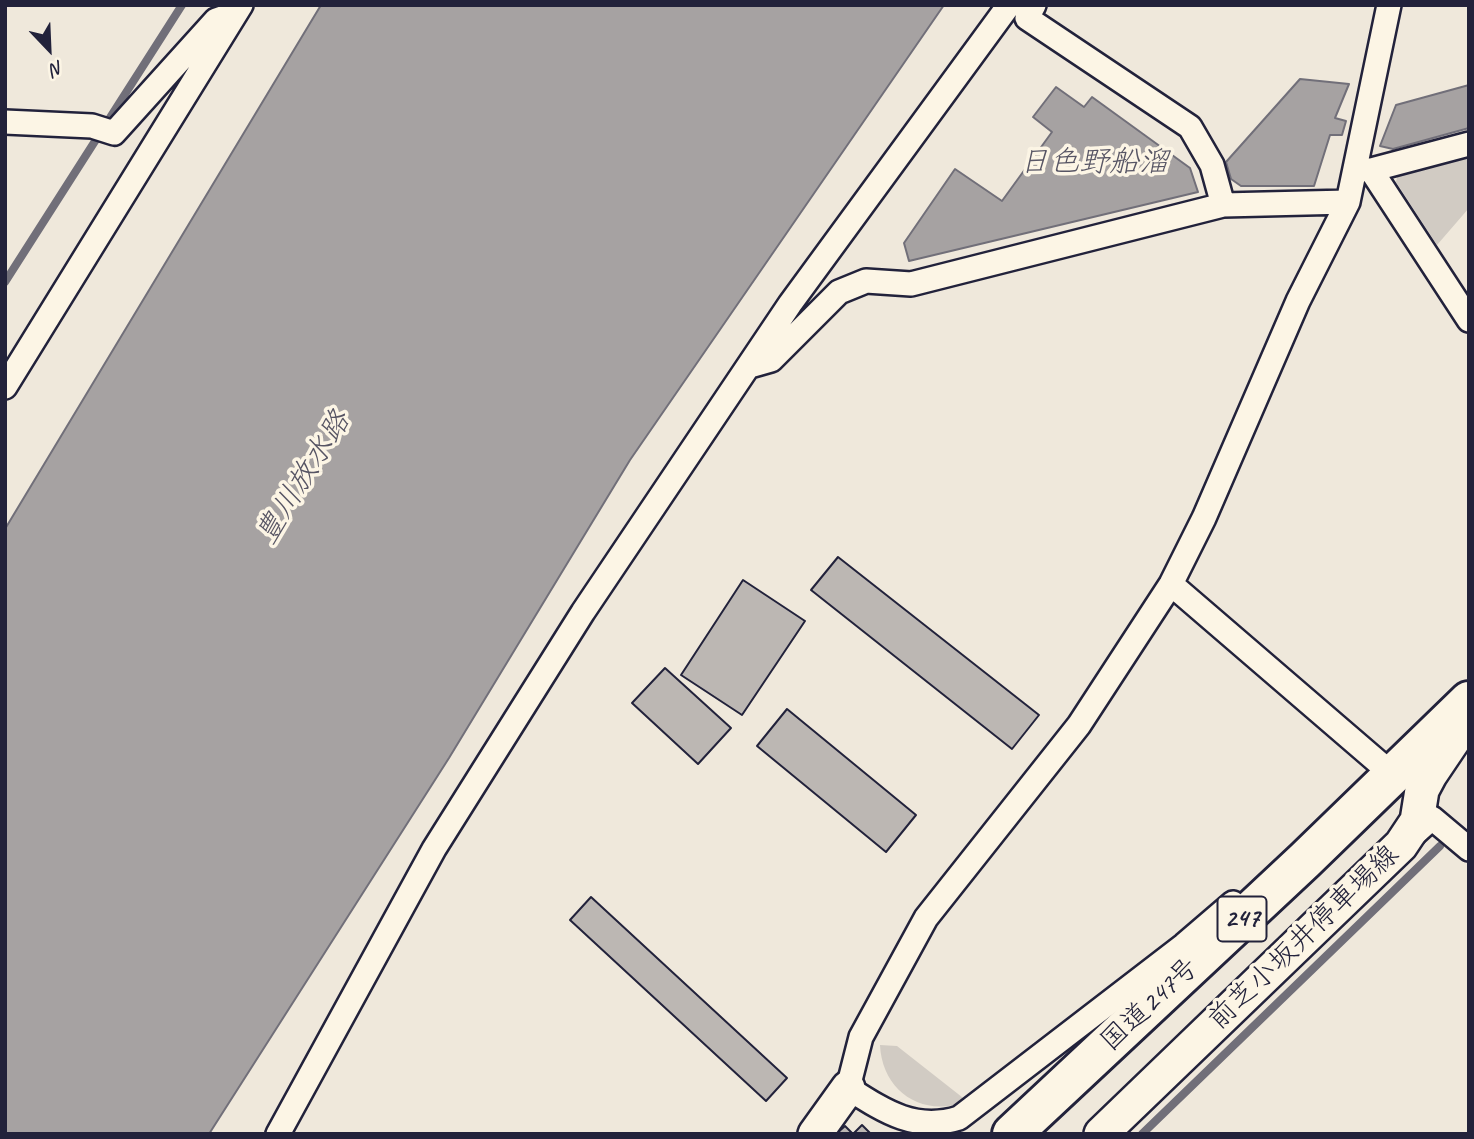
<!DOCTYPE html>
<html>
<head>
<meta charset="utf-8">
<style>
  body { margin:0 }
  #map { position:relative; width:1474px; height:1139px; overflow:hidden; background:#efe8db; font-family:Caveat,sans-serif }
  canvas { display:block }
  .frame { position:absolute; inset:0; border:7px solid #22223b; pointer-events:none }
  .north { position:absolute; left:14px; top:14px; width:70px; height:70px; -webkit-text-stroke:5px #fcf5e5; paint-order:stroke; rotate:157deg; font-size:19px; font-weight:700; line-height:28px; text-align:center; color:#22223b }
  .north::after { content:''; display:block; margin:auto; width:24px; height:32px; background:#22223b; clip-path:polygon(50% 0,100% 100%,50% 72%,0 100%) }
</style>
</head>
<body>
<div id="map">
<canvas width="1474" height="1139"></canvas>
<div class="frame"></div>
<div class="north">N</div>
</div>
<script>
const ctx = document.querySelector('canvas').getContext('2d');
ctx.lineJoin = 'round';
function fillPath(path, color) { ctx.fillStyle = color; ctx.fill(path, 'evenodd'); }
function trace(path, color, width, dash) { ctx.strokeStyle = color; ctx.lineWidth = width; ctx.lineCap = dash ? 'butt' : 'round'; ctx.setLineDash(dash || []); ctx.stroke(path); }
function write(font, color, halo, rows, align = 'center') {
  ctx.font = font + ' Caveat,"Klee One",sans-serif'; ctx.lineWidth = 7; ctx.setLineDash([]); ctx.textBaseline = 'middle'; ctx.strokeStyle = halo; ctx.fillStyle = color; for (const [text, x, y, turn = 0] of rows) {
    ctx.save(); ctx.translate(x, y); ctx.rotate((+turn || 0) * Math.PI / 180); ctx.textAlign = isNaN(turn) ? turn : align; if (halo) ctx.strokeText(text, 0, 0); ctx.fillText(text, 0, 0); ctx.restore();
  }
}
fillPath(new Path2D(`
  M1469,156V208L1437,245L1396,182L1398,173Z
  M880,1045L897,1046L967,1101C923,1119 882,1091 880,1045Z`), '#d1cbc3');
const water = new Path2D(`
  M321,5H944L630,460L449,758L209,1134H5V529Z
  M1300,79L1349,84L1335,118L1346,121L1342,135H1330L1314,186H1241L1231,179L1226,162Z
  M1469,85V128L1393,149L1380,146L1396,105Z
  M1056,87L1084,107L1092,97L1190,168L1198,192L909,261L904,243L955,169L1002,201L1052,132L1033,117Z`);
fillPath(water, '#a6a2a2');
trace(water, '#716f79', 2);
trace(new Path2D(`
  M5,282L182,5
  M1142,1134L1440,846`), '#716f79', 8);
const building = new Path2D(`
  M838,557L1039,715L1012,749L811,590Z
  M743,580L805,621L742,715L681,675Z
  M665,668L731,728L698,764L632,703Z
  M787,709L916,815L886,852L757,746Z
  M591,897L787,1078L766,1101L570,920Z
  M862,1125L871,1134H853Z
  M845,1126L853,1134H836Z`);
fillPath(building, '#bcb7b3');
trace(building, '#22223b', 2);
const minor = new Path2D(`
  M1034,5L1027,18L1190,127L1212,165L1223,205
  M5,122L92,126L114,133L216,20L233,14
  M1357,169L1371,170L1469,144
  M1371,170L1469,320
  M750,366L771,360L839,292L866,281L911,284L1223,205L1348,202
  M5,387L241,5
  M1171,584L1393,775
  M1413,835L1432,818L1469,849
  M1233,903L1184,945L959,1118C915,1132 884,1111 848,1088L861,1037L926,918L1079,725L1171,584L1204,518L1298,301L1348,202L1389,5
  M278,1134L434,849L583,612L790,304L1009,5`);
const secondary = new Path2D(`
  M815,1134L848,1088
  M1101,1134L1401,845L1417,821L1422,790L1430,775L1469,717`);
const trunk = new Path2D(`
  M1012,1134L1305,860L1469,701`);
trace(minor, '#22223b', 28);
trace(secondary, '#22223b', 38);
trace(trunk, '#22223b', 44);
trace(minor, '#fcf5e5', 23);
trace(secondary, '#fcf5e5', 33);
trace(trunk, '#fcf5e5', 38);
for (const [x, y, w] of [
  [1242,919,49]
]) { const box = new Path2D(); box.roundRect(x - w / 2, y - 22.5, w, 45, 5); ctx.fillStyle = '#fcf5e5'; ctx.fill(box); trace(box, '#22223b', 2); }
write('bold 26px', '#22223b', null, [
  ["247",1242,919]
]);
write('28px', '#22223b', '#fcf5e5', [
  ["前芝小坂井停車場線",1304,938,-44],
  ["国道247号",1150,1005,-43]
]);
write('italic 30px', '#575564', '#fcf5e5', [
  ["日色野船溜",1094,163],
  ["豊川放水路",304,478,-58]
]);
</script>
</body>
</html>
